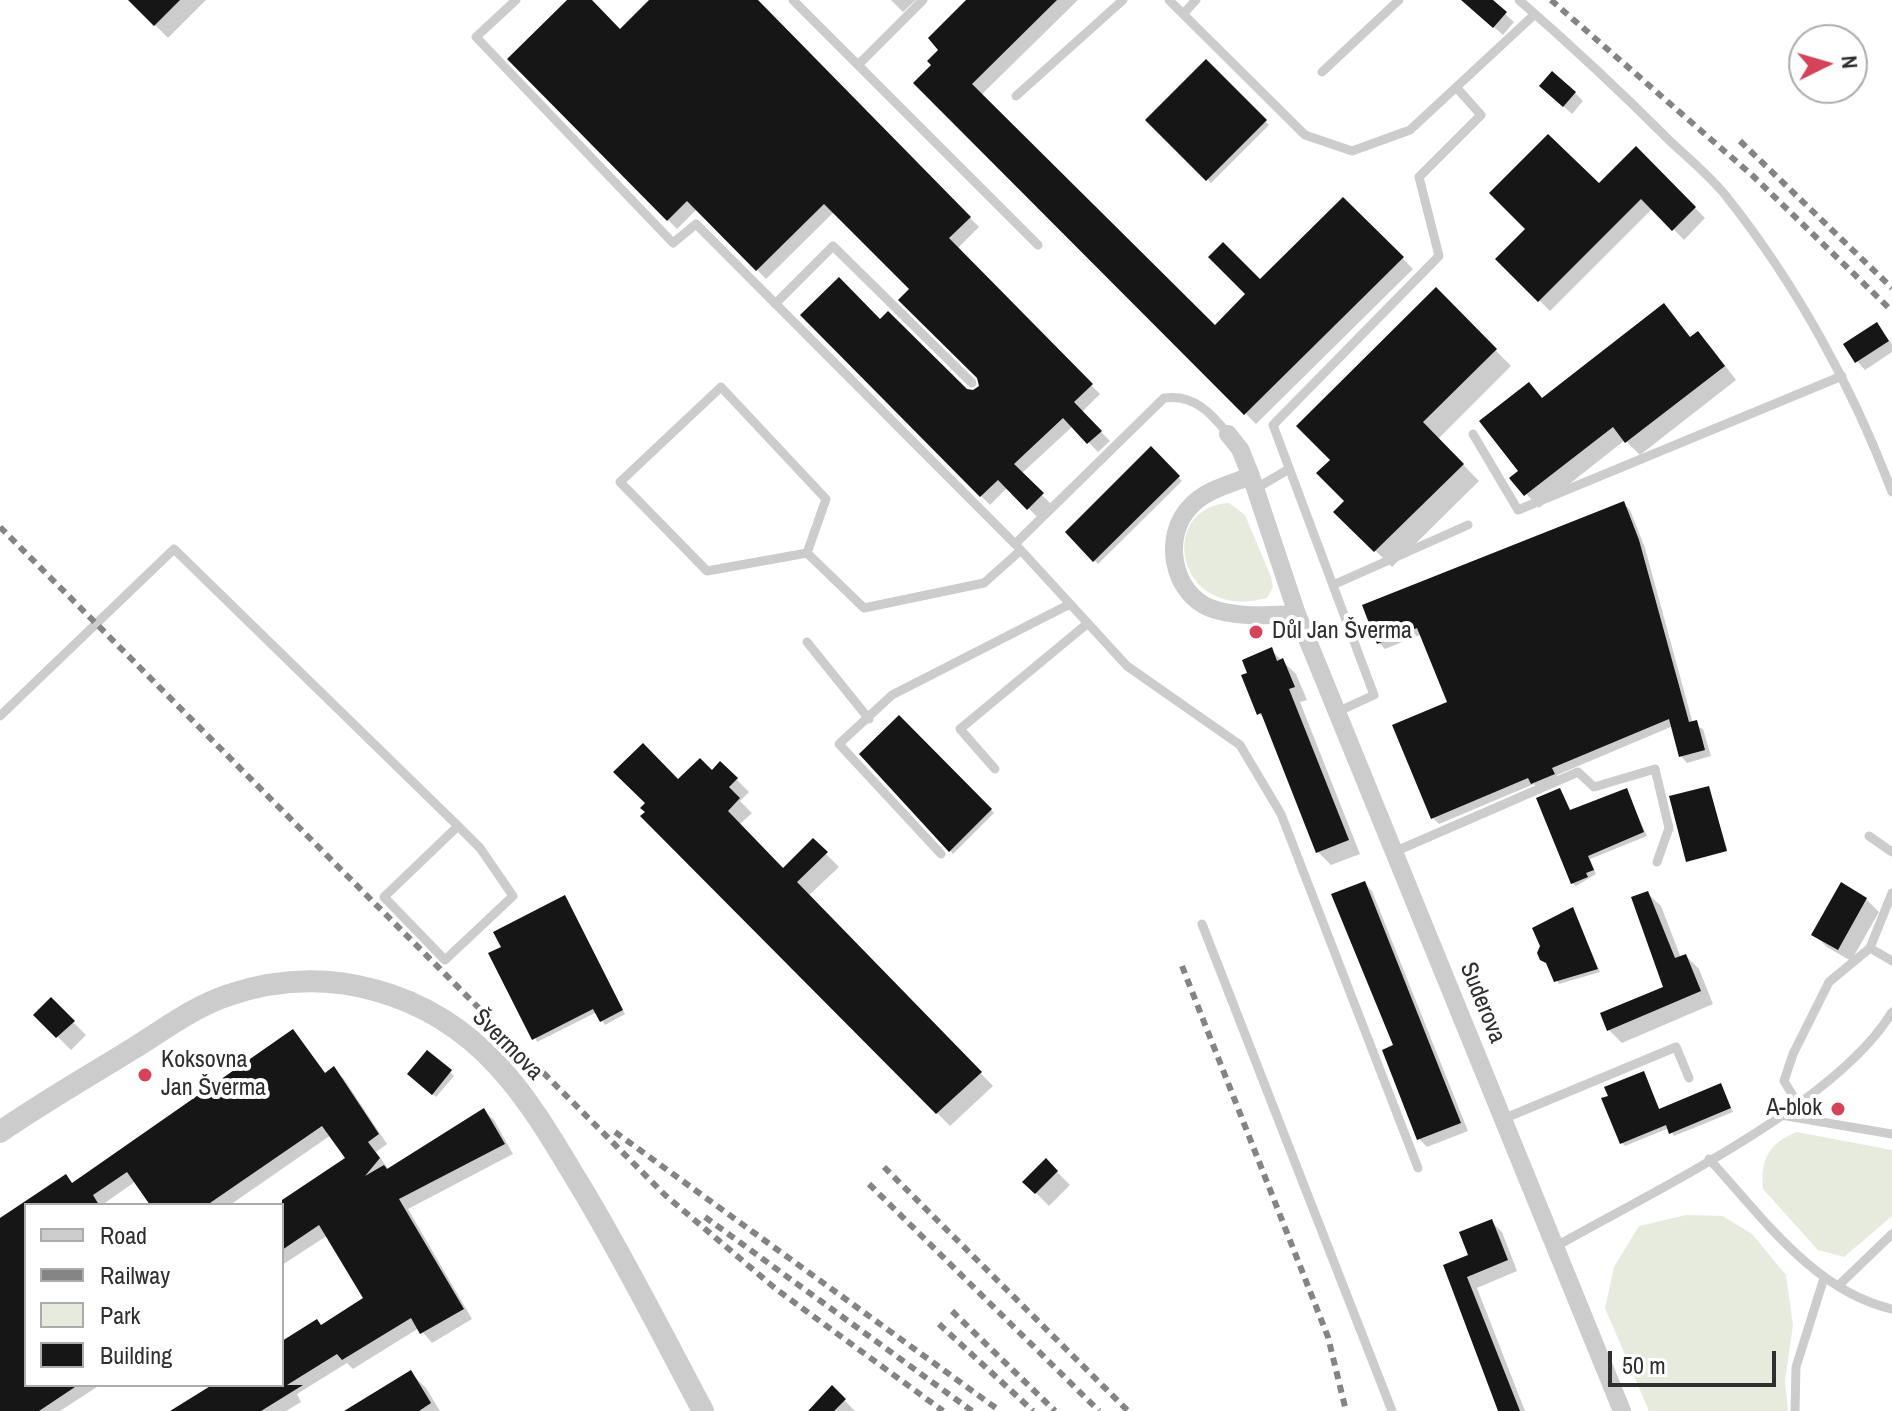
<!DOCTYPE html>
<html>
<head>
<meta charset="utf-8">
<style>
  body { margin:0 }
  #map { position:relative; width:1892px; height:1411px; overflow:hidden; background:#fff; font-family:"Archivo Narrow",sans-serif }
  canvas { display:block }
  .legend { position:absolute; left:24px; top:1203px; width:260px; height:184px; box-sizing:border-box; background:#fff; border:2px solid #acacac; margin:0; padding:10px 14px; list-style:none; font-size:24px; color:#2f2f2f }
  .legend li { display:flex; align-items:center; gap:16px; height:40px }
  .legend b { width:40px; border:2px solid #acacac }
  .north { position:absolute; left:1788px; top:24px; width:80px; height:80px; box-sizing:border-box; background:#fff; border:2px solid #acacac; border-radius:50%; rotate:85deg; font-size:22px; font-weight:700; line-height:32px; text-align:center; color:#2f2f2f }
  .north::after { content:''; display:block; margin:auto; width:28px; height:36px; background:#d44357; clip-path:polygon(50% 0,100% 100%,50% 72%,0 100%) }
  .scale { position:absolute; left:1608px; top:1351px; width:168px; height:36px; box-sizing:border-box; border:4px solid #2f2f2f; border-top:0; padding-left:10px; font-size:24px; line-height:28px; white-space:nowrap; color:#2f2f2f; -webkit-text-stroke:6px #fff; paint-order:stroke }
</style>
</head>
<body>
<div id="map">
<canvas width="1892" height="1411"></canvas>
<ul class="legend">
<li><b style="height:10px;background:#ccc"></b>Road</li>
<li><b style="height:10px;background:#848484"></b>Railway</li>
<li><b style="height:22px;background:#e6ebde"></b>Park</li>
<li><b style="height:22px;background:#161616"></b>Building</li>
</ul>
<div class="north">N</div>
<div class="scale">50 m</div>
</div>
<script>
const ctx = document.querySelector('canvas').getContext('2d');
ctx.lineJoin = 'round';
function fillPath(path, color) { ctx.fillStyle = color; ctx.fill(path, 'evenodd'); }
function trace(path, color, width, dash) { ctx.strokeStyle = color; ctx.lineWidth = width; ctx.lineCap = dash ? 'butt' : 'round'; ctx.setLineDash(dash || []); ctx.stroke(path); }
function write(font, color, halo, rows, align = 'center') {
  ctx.font = font + ' "Archivo Narrow",sans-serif'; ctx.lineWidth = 8; ctx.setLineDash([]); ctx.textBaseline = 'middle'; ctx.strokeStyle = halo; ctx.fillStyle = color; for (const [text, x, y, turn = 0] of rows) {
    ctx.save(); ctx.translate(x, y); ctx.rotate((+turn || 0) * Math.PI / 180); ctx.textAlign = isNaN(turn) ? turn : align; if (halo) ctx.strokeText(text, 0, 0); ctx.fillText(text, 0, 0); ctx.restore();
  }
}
fillPath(new Path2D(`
  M1229,503L1245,515L1271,577L1273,587L1267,598C1175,623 1156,507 1229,503Z
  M1797,1132L1892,1150V1216L1844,1257L1818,1250L1763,1189C1760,1159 1770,1142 1797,1132Z
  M1686,1215L1723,1216L1752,1234L1786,1275L1793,1325L1785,1381L1788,1411H1649L1605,1308L1614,1267L1639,1226Z`), '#e6ebde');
fillPath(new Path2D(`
  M130,0H206L168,38Z
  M570,0H589L620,31L652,0H755L979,227L957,249L1100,394L1082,412L1110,441L1098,452L1073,426L1021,474L1051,504L1037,517L1008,487L990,505L803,315L880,322L966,391L974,393L981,386L979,377L912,289L835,211L766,279L697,209L677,229L510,59Z
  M891,0H916L903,12Z
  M970,0H1078L981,95L1215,328L1343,199L1413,269L1256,424L916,83L934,66Z
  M1463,0H1490L1514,22L1503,35Z
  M1206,62L1269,125L1211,183L1148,120Z
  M1575,93L1583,101L1572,114L1550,94Z
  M1636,148L1705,218L1684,240L1653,208L1550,311L1498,259L1599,186Z
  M1436,290L1511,366L1438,439L1479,481L1392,567L1336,512L1346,501L1332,460Z
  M1664,306L1692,339L1697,334L1711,347L1736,380L1640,455L1625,440L1539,508L1512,478L1520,471L1529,385L1543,399Z
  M1876,324L1892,344V352L1865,370L1857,361Z
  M1151,449L1182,481L1098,564L1067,532Z
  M1624,504L1630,510L1645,548L1693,724L1703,729L1711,756L1687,763L1681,756L1673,726L1557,775L1560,781L1539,790L1534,784L1439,824L1433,818L1450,703L1422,634L1385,649L1379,643Z
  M1271,650L1296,674L1307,700L1300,702L1360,854L1331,865L1318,852L1266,721L1259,713Z
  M899,718L994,813L953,854L862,755Z
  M720,763L749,792L740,801L752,813L739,825L783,871L813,841L839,867L808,896L993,1086L950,1126L643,817L678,782L712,772Z
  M1708,788L1727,849L1687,859Z
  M1560,790L1571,812L1626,790L1647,836L1590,859L1596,874L1576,886L1572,883Z
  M1364,883L1372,891L1468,1131L1427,1147L1419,1139Z
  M1647,893L1661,906L1681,958L1686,956L1699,969L1713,1004L1622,1043L1609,1030L1666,988Z
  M565,898L625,1014L605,1025L597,1012L537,1042L504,948Z
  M1866,899L1879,912L1851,961L1827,947L1814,934Z
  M1573,910L1600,972L1559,984L1549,965L1542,959Z
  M51,1000L86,1035L71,1050L36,1015Z
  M293,1032L326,1074L334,1069L344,1079L387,1144L376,1152L389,1170L484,1111L494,1120L513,1154L408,1209L472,1319L432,1343L419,1328L353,1369L347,1363L297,1394L301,1402L286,1411H174L215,1385H282V1344L321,1326L366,1299L328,1235L282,1265V1205H277L348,1158L331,1135L230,1205H151L136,1181L102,1205H26V1385H100L60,1411H0V1221L66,1177L73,1184Z
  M450,1072L454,1076L436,1097L413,1078Z
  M1643,1073L1660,1110L1721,1086L1733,1112L1674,1136L1669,1128L1625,1146L1621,1142Z
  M1046,1161L1070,1185L1049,1206L1025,1182Z
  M1491,1221L1502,1232L1517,1271L1477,1288L1525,1411H1500L1445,1266L1470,1256Z
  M411,1373L426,1388L440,1411H348Z
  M832,1388L855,1411H811Z`), '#0003');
fillPath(new Path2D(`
  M128,0H180L154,26Z
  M567,0H592L620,29L649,0H758L971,217L949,238L1093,384L1074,402L1102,431L1087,444L1063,418L1014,464L1044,493L1027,510L998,480L980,497L800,315L839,277L880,319L888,311L967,389L973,390L979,386L977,378L898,300L909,289L824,204L756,271L687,201L667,221L507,59Z
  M966,0H1057L972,84L1215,325L1245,294L1208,257L1223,242L1260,279L1343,197L1404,257L1244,415L913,83L931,65L927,61L938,50L928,38Z
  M1461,0H1493L1507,12L1493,28Z
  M1206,59L1267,120L1206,181L1145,120Z
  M1552,71L1576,92L1563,107L1539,86Z
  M1548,134L1599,183L1636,146L1696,207L1672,231L1641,199L1538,302L1495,259L1525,229L1489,193Z
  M1436,287L1497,349L1423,422L1464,464L1374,552L1333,512L1344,501L1316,473L1330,460L1296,426Z
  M1664,303L1690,337L1698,331L1725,366L1625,443L1613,427L1524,496L1509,478L1518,471L1479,421L1529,382L1542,398Z
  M1877,322L1889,341L1855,363L1843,344Z
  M1151,446L1180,476L1093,562L1065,532Z
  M1624,501L1639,540L1689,722L1697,720L1705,750L1679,757L1669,719L1552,768L1555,774L1531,784L1528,778L1431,819L1392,725L1447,702L1417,628L1377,644L1362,605Z
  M1272,647L1277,661L1283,658L1295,687L1289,689L1349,840L1316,853L1261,713L1257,715L1241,675L1247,673L1242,660Z
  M899,715L992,809L949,852L859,754Z
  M643,743L678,779L700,758L712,770L720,761L738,778L729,787L740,798L728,811L783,868L813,838L828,852L797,882L982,1072L936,1114L640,816L645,812L640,808L645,803L613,772Z
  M1709,786L1727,851L1686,862L1669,796Z
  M1560,788L1570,810L1627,788L1644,832L1588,856L1594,870L1586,873L1588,877L1571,884L1536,798Z
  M1365,881L1461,1123L1417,1140L1382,1050L1393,1045L1331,894Z
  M1841,882L1867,898L1838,950L1811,935Z
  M1648,891L1675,958L1686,954L1701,991L1607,1031L1600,1013L1663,987L1631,897Z
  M565,895L623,1010L600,1022L593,1009L532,1040L488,953L501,947L493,932Z
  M1573,907L1598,969L1554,982L1546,963L1540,960L1537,953L1540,946L1532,928Z
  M51,997L75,1021L56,1038L33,1015Z
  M293,1029L325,1073L334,1066L379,1134L368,1142L380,1158L365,1176L384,1165L387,1169L484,1108L505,1144L399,1199L464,1309L420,1334L411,1318L342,1360L337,1354L287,1385H303L261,1411H170L212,1385H282V1341L317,1319L321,1325L363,1298L319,1225L282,1250V1200L345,1158L322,1126L207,1205H150L127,1172L93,1195L99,1205H26V1385H78L39,1411H0V1218L66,1174L72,1183Z
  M427,1050L452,1070L432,1095L407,1074Z
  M1644,1071L1659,1109L1721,1083L1731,1108L1669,1134L1666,1125L1620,1144L1601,1098L1608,1096L1604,1087Z
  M1046,1158L1058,1171L1035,1194L1022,1182Z
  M1492,1219L1508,1260L1467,1277L1520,1411H1498L1443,1265L1468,1255L1459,1232Z
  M411,1370L431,1403L419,1411H344Z
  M832,1385L846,1399L834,1411H808Z`), '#161616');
trace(new Path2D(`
  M516,0L476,37L673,243L696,224L1015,544L1164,398C1194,394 1211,413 1228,434
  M793,0L1038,245
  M1169,0L1305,135L1352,151L1410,130L1535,14
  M1519,0C1571,45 1621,92 1670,141C1689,159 1710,176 1726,196C1796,284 1853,388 1892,492
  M1183,14L1196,0
  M858,65L923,0
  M1322,72L1399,0
  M1016,96L1123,0
  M775,304L833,246L972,383
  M1473,434L1518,510L1842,376
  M1255,489L1289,469
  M1017,546L1127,666L1240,745L1281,814L1418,1168
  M807,553L826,499L721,387L620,482L707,571L807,553L864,608L984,583L1021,550
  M1333,585L1468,525
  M807,642L869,719
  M1337,712L1374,695L1273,425L1439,256L1419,177L1481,115L1456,87
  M0,716L174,549L458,826L480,848L513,896L445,960L384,897L458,826
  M995,769L960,729L1088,623
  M1869,836L1892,852
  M1394,852L1578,772L1594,787L1655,769L1669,828L1657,862
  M941,854L839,744L892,695L1070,604
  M1202,924L1392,1411
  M1870,948L1892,961
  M1798,1104L1784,1081L1793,1054L1829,982L1870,948L1892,893
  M1781,1115L1892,1134
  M1503,1119L1676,1047L1689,1078
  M1709,1159C1761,1215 1813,1291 1892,1309
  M1555,1247C1651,1192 1836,1105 1892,1012
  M1838,1286L1892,1234
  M1795,1411L1796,1367L1824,1278`), '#ccc', 9);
trace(new Path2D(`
  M1228,434L1240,449L1251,476
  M1297,614C1268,615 1237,618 1210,608C1172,593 1162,536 1190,507C1205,490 1230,484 1251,476L1297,614L1622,1411`), '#ccc', 18);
trace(new Path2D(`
  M0,1132C43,1102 89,1076 134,1048C163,1030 195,1006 229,995C327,962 430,991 499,1067C532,1103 556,1146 581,1187C625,1260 663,1336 703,1411`), '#ccc', 22);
trace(new Path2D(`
  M1551,0L1753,176L1892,311
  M1740,141L1892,288
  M0,527L665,1195L776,1289L943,1411
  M1182,966L1328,1337L1346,1411
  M615,1132L1000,1411
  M884,1167L1128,1411
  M869,1184L1099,1411
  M705,1217L972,1411
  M952,1311L1055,1411
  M939,1324L1033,1411`), '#848484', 6, [8, 6]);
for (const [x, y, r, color] of [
  [1256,632,8,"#d44357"],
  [145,1075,8,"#d44357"],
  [1838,1109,8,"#d44357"]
]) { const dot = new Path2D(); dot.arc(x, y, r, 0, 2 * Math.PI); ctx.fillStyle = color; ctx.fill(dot); trace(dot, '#fff', 3); }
write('24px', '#2f2f2f', '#fff', [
  ["Důl Jan Šverma",1272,632],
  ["Koksovna",161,1061],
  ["Jan Šverma",161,1089],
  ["A-blok",1822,1109,"right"]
], 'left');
write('24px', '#2f2f2f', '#fff', [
  ["Suderova",1482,1003,68],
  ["Švermova",507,1045,45]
]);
</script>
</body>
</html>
